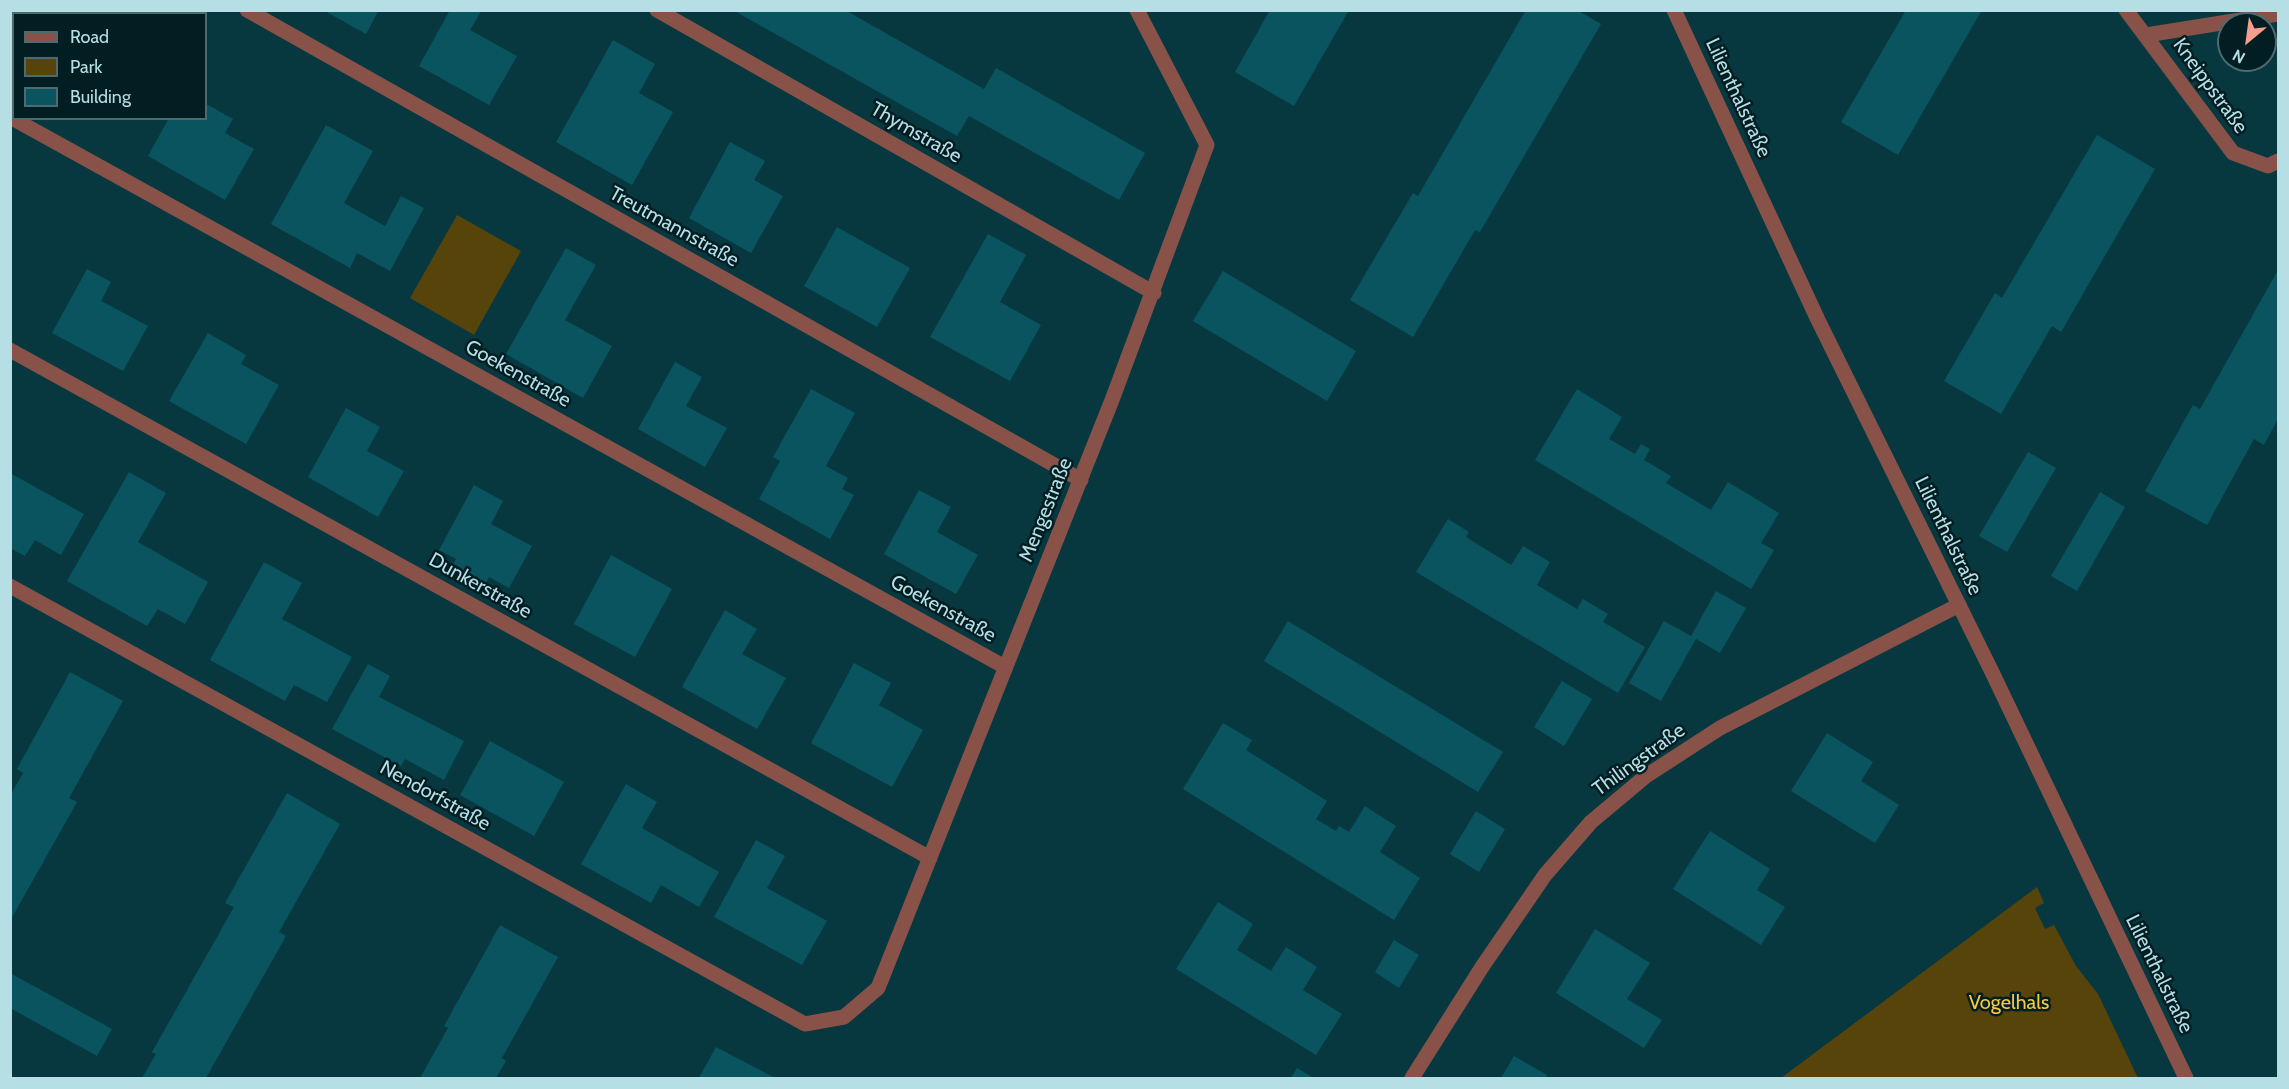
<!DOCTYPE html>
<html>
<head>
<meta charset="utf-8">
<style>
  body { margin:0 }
  #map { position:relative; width:2289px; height:1089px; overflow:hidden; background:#073840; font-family:Cabin,sans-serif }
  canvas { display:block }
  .frame { position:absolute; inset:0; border:12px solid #b6dee5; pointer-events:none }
  .legend { position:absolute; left:12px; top:12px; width:195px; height:108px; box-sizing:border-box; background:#031e22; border:2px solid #4b6b70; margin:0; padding:8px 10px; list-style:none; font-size:18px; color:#b6dee5 }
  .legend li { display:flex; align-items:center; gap:12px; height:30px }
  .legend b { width:30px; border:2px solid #4b6b70 }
  .north { position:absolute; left:2217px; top:12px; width:60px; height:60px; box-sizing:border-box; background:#031e22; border:2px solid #4b6b70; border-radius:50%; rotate:209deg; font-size:16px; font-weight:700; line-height:24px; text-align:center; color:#b6dee5 }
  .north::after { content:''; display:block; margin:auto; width:21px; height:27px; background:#f59d8e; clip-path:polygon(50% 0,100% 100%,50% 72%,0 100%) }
</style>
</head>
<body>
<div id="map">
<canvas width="2289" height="1089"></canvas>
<div class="frame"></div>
<ul class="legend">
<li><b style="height:8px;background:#885249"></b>Road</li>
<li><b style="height:16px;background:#56440b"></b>Park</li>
<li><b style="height:16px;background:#0a545f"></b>Building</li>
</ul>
<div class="north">N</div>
</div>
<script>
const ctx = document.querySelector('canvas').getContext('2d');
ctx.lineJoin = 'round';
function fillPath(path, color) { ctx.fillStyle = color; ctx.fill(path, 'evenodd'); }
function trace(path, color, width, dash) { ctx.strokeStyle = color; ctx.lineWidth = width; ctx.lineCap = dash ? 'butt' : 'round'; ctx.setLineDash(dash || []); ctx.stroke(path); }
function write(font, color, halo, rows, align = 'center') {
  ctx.font = font + ' Cabin,sans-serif'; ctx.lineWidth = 5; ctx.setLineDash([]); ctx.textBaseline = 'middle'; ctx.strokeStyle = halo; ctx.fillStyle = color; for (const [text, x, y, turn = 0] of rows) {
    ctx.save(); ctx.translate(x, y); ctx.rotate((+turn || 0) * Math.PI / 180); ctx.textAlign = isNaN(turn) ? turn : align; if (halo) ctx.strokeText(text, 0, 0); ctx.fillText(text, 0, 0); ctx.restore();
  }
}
fillPath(new Path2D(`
  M457,215L521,251L474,335L410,298Z
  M2037,887L2044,903L2035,908L2045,929L2054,925L2076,966L2098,994L2138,1078H1781Z`), '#56440b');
fillPath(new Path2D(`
  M10,10H27L25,14H14V36L10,41Z
  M323,10H379L366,34Z
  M450,10H482L470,30L517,56L489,105L419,66Z
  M739,10H845L984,89L996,68L1145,153L1119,200L969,116L957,136L738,13Z
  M1270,10H1349L1294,106L1235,72Z
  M1526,10H1577L1601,24L1480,232L1475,230L1413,337L1350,300L1413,193L1418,196Z
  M1906,10H1982L1898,155L1841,122Z
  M613,40L655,64L639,93L673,112L632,185L556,142Z
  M206,104L233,119L225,133L254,149L225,200L148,156L169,118H206Z
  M326,125L373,151L344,203L385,226L401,196L424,208L390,271L357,253L350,268L271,224Z
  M2097,135L2155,169L2061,332L2052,326L2001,414L1944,381L1995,293L2002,298Z
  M730,142L765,161L754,180L783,196L751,253L689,218Z
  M837,227L910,268L877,327L804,286Z
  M988,234L1026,255L1000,302L1041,325L1010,381L930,337Z
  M566,248L596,265L565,320L612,346L583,398L506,354Z
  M87,269L111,282L101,301L148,326L123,371L52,333Z
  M2278,270V419L2264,445L2254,439L2207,525L2145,491L2193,405L2200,409Z
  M1223,271L1356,351L1327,401L1193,321Z
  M208,333L246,355L241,364L279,385L246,444L169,401Z
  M675,362L702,377L686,406L727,428L705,467L638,429Z
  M811,389L855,413L826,466L848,478L842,489L854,495L830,539L759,499L780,461L773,457Z
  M1577,389L1622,417L1609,439L1635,454L1641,444L1650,449L1644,460L1671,476L1666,483L1711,510L1728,482L1779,513L1761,543L1774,550L1751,589L1535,460Z
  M346,408L380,427L367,451L404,471L378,517L308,477Z
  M2028,452L2056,468L2007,552L1979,536Z
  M129,472L166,493L138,542L208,582L185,624L158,609L147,626L67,581Z
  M10,473L84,514L61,555L35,540L25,556L10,548Z
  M474,485L503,501L491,524L532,546L509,588L489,577L485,585L452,567L456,559L439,550Z
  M919,490L951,507L937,532L978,555L956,594L884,554Z
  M2100,492L2125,507L2077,591L2051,576Z
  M1448,519L1469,532L1466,537L1511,565L1523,546L1550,562L1537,585L1577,609L1583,599L1608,614L1603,622L1645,647L1618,693L1416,572Z
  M611,555L672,589L635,657L574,624Z
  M264,562L302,583L282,619L352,657L327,702L294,685L285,701L210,660Z
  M1716,591L1746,608L1720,653L1696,639L1661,701L1629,683L1664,621L1691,636Z
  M725,610L757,629L742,654L786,678L757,729L682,687Z
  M1288,621L1503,752L1478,792L1264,661Z
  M854,663L891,683L879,705L923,730L892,787L811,743Z
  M368,664L390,676L379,697L464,741L444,780L405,759L401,766L332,729Z
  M70,672L123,701L69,798L77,802L10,921V796L23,773L17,769Z
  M1562,681L1592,699L1564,746L1534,727Z
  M1223,723L1252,740L1246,750L1327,801L1316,819L1336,831L1339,826L1349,832L1365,806L1396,826L1380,852L1420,878L1394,920L1183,789Z
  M1827,733L1873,762L1861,781L1899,805L1875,843L1791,791Z
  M490,741L564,782L534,836L460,795Z
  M626,784L657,802L642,828L719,872L699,907L661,885L651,903L581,864Z
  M287,793L340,824L279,932L286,936L206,1078H142L156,1054L152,1052L234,907L225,903Z
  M1476,811L1505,829L1479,872L1450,854Z
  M1710,831L1770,869L1757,890L1785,907L1761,945L1673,889Z
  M756,840L785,856L767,888L827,921L802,965L714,917Z
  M1218,902L1253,924L1237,950L1271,971L1286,947L1317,967L1303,990L1342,1014L1316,1055L1176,969Z
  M500,925L558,957L502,1058L506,1061L496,1078H420L448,1028L444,1026Z
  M1595,929L1650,963L1627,999L1662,1020L1644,1048L1556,993Z
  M1394,940L1419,955L1399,988L1375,972Z
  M10,973L112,1029L97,1056L10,1008Z
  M716,1047L775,1078H699Z
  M1514,1056L1547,1075L1546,1078H1501Z
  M1297,1068L1314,1078H1291Z`), '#0a545f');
trace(new Path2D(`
  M247,10L1081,480
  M657,10L1154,293
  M2126,10L2233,153L2268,166L2278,161
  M2146,35L2278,14
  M10,117L1005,667
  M10,350L930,858
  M10,586L805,1024L844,1017L878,988L1112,400L1207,145L1137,10
  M1412,1078L1482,967L1545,875L1591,822L1646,776L1720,728L1959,605`), '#885249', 15);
trace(new Path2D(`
  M1674,10L1818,320L1992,672L2186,1078`), '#885249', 15);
write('20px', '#b6dee5', '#031e22', [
  ["Kneippstraße",2210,86,54],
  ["Lilienthalstraße",1738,98,65],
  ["Thymstraße",916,133,30],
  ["Treutmannstraße",674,227,29],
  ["Goekenstraße",518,374,29],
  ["Mengestraße",1046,510,-68],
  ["Lilienthalstraße",1948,536,64],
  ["Dunkerstraße",480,586,29],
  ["Goekenstraße",943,609,29],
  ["Thilingstraße",1639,760,-36],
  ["Nendorfstraße",435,796,29],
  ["Lilienthalstraße",2159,974,64]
]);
write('20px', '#f7c93c', '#031e22', [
  ["Vogelhals",2009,1003]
]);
</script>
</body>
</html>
